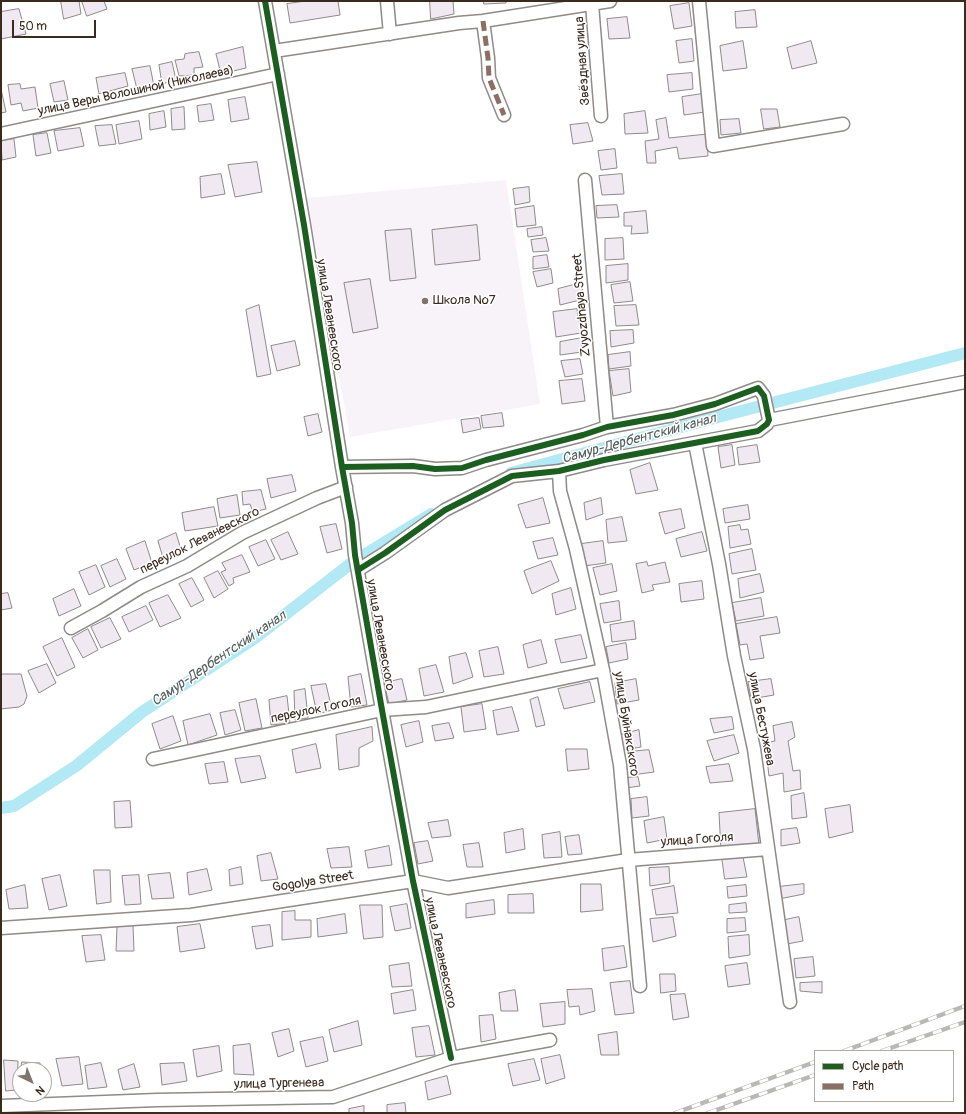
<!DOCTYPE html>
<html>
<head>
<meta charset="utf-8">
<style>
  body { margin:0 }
  #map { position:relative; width:966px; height:1114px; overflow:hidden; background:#fff; font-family:Pangolin,sans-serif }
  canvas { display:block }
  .frame { position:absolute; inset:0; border:2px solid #3b2a1e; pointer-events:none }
  .legend { position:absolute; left:814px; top:1050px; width:140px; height:52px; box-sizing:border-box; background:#fff; border:1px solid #b1aaa5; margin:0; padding:5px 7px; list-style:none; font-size:12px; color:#3b2a1e }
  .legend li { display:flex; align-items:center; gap:8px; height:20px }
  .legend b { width:20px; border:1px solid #b1aaa5 }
  .north { position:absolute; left:12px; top:1062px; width:40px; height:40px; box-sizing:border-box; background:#fff; border:1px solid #b1aaa5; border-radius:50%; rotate:137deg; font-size:11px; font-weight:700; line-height:16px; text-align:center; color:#3b2a1e }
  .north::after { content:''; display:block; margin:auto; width:14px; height:18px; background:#80756d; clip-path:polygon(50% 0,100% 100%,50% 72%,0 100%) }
  .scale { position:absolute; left:12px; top:20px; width:84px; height:18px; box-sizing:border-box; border:2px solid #3b2a1e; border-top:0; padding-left:5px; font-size:12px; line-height:14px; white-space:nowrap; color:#3b2a1e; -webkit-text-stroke:3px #fff; paint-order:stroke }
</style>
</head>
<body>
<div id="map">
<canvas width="966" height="1114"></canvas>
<div class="frame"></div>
<ul class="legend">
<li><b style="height:5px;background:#1b5e20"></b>Cycle path</li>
<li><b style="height:5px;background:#8d6e63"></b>Path</li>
</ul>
<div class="north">N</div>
<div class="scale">50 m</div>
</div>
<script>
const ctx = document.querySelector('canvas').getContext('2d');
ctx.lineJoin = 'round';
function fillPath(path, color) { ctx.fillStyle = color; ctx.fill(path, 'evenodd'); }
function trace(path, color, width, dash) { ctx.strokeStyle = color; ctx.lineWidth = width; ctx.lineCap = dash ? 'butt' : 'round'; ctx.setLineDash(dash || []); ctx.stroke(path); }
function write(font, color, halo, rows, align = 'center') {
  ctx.font = font + ' Pangolin,sans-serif'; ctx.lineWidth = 3; ctx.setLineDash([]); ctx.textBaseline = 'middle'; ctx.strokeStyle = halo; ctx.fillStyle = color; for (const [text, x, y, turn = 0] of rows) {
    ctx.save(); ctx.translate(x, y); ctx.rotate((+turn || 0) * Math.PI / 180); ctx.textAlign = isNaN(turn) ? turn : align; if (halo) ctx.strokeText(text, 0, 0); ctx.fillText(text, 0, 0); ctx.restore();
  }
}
fillPath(new Path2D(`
  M506,180L540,404L350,437L307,198Z`), '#f8f2f9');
trace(new Path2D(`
  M511,473L718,417L965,353
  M1,808L14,806L76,766L142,712L255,638L354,561L431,514`), '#b2e9f4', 12);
const building = new Path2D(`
  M61,1H79L81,14L64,19Z
  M82,1H104L107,9L87,16Z
  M306,1H338L340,15L290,23L287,4Z
  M430,1H453L454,14L431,19Z
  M484,1H506V3L484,4Z
  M689,3L692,26L674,29L670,6Z
  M19,9L26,34L1,39V12Z
  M755,10L757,27L736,28L735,12Z
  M627,17L630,38L609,39L607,19Z
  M692,39L694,61L679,63L676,41Z
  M743,41L747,68L723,71L720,46Z
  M811,41L817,63L792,69L787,48Z
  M243,47L246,68L221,74L216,54Z
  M199,52L203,67L194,68V75L179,76L175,60L184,59L185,54Z
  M172,62L176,80L162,84L159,65Z
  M150,66L154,86L137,89L132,69Z
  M125,73L128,86L99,94L96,78Z
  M692,73L693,89L669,92L667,75Z
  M64,81L68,100L54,102L50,84Z
  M20,84L21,89L35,87L38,108L23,111L21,103L11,105L8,85Z
  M1,89L6,112L1,113Z
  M702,94L705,112L684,115L682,97Z
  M245,97L249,119L231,122L228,100Z
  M211,104L214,120L199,122L197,106Z
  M184,107L185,129L172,130L171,109Z
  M761,109H777L780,127L764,129Z
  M164,111L166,127L150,130L149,114Z
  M645,111L648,133L625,134L624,114Z
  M666,118L669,138L707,134L708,156L679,159L677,147L655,151L656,163H647L645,141L659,139L656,120Z
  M739,119L741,133L721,135L720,120Z
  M139,121L142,139L119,144L116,125Z
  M588,123L593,141L573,144L570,125Z
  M112,125L116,144L99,146L95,126Z
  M80,128L84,146L58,151L54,131Z
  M47,133L51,153L36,156L33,135Z
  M14,139L16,157L2,160L1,141Z
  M615,149L617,168L601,170L598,151Z
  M257,162L262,192L235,197L228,165Z
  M221,174L225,194L201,198L200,177Z
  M622,174L624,194L602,195L599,176Z
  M529,187L530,202L515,205L513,189Z
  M617,205L619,217L597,218L596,206Z
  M534,206L536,225L517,227L515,209Z
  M646,211L648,233L631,234L632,226H624V213Z
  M477,225L480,260L435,265L432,230Z
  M542,227L543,235L528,237L527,229Z
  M411,229L416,278L390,281L385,231Z
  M546,238L549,251L533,252L531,240Z
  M623,238L624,259L605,260V239Z
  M547,255L549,267L533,269V257Z
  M628,264V280L606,283V266Z
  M551,269L553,283L537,287L533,272Z
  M370,279L378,328L353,333L344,283Z
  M630,282L633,301L614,303L611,285Z
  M581,283L584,299L560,305L558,289Z
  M259,305L271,374L257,377L246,310Z
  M636,305L639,325L616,326L614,306Z
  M577,309L581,333L556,337L553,312Z
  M633,330L634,343L611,347L610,331Z
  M582,338V352L560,355V342Z
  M295,341L300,365L277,371L271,346Z
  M630,352L631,366L609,369L608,355Z
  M580,359L583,374L565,377L561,361Z
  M629,369L631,392L613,396L609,371Z
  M582,379L585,401L562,404L559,381Z
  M502,413L504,426L483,428L481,416Z
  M318,414L322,432L308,436L304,417Z
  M479,418L481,429L463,433L461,420Z
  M732,445L735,465L721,468L718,447Z
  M757,445L760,462L739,465L737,448Z
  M650,463L658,490L636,494L630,470Z
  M292,475L296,491L271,498L267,479Z
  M261,490L266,509L253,512L250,504L243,505L242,492Z
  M237,495L240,515L220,518L217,499Z
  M543,498L550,523L526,528L518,505Z
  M601,498L603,514L586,520L584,503Z
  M748,505L750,519L725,523L723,509Z
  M214,507L218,526L185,531L182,513Z
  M681,509L685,528L665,534L659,513Z
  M622,517L627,541L608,543L606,520Z
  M336,524L342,549L327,553L320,527Z
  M740,525L741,530L748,529L751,544L730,548L728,527Z
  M288,532L298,554L281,560L271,540Z
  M702,532L707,551L681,557L676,539Z
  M176,533L182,553L164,561L158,541Z
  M553,538L558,555L538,559L533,542Z
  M266,540L275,559L258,566L249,547Z
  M145,541L152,563L134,570L126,549Z
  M603,541L606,563L584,566L581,544Z
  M752,549L756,570L732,574L729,554Z
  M242,555L250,572L233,578L234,583L229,586L221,572L226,570L222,563Z
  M117,559L126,579L110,587L101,566Z
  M551,561L559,581L532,594L524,571Z
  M647,562L648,566L665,562L670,582L652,585L654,590L642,593L636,564Z
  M612,564L617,591L600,595L593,568Z
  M96,565L105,587L89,595L79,572Z
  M218,571L228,589L214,598L204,578Z
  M760,574L764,592L740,598L738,579Z
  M192,578L204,600L191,607L179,584Z
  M702,581L704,599L681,602L679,584Z
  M571,588L576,609L556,615L552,594Z
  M74,589L81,606L59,616L53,599Z
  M8,593L12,608L1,610V594Z
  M168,595L181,618L160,627L149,603Z
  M761,598L764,616L736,621L732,603Z
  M619,601L621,620L604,623L600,604Z
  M146,606L153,620L129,632L122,617Z
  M777,617L780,633L760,636L764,658L750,660L747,644L740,645L736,624Z
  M110,618L121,639L101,648L91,627Z
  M634,621L636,639L612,642L610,625Z
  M88,629L98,650L83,658L72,638Z
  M581,635L587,658L561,663L555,640Z
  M62,638L75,667L57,676L43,647Z
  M541,640L547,663L528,668L523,645Z
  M626,643L628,659L609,663L606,647Z
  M498,647L504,674L484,677L479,651Z
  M466,653L473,677L453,684L449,657Z
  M47,664L56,683L39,693L28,671Z
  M436,665L444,692L424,696L419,669Z
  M1,674H21L27,696L24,704L19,707L1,709Z
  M361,674L367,705L351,707L348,677Z
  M402,679L407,700L389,704L384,683Z
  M636,679L639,700L617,704L615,683Z
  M771,679L774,695L751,699L748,682Z
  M590,682L595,702L564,709L558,689Z
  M326,684L332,710L317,714L311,686Z
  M305,689L308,718L295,720L294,691Z
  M287,696L290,723L271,725L269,700Z
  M538,697L545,725L536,727L530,700Z
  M256,699L262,728L245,731L239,703Z
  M482,704L486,729L464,732L461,707Z
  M512,707L519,731L497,735L493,711Z
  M235,710L241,730L225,735L220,713Z
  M210,714L217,735L188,745L183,721Z
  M173,716L181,741L160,749L152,724Z
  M732,717L734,729L714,733L710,719Z
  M419,721L423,742L406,747L401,725Z
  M792,722L795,737L788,741L793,771L800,770L801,789L784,792L783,773L769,776L765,743L775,741L773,726Z
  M449,723L454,738L435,741L432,726Z
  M372,727L373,741L359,748V766L339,770L336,735Z
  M639,730L641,747L619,751L617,736Z
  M734,735L739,753L714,761L707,741Z
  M316,744L321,768L296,773L292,750Z
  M566,749H587L589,769L568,771Z
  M649,750L654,772L632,775L629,752Z
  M260,756L266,778L241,783L235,759Z
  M224,762L228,782L209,784L205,764Z
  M729,764L733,781L710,783L706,767Z
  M638,777L640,786L626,788L625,778Z
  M804,793L807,817L792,819L791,796Z
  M647,797L649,816L632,818L631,799Z
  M130,801L132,827L115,828L114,802Z
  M850,805L853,832L829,838L825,809Z
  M755,809L759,845L721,851L719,813Z
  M664,817L667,839L647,843L644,821Z
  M448,820L451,836L432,838L428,823Z
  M797,828L800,843L781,846V830Z
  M523,829L525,849L506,853L504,833Z
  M560,832L562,857L544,858L542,835Z
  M579,835L582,854L568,855L565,837Z
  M428,841L433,861L418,864L414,843Z
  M479,843L483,867H467L463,845Z
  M389,846L392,865L368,868L365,851Z
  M349,847L352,867L331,868L327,849Z
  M271,853L278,879L261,881L257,856Z
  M722,857H743L747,877L725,879Z
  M241,867L243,884L230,886L229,870Z
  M669,867L670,883L650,886L649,868Z
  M207,869L212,890L189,895L187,873Z
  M94,870H110L111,902L97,904Z
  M170,873L174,898L152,899L148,875Z
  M60,875L67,906L49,910L42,879Z
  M139,875L141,904L125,905L122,876Z
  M581,884H601L603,910L581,912Z
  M804,884V894L779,899L778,887Z
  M25,885L28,908L9,909L6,890Z
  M746,885L747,896L728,898L727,887Z
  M674,886L678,913L656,915L652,890Z
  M533,894L534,913H508V895Z
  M494,900L495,914L466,918V904Z
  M746,903L747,912L729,913V905Z
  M407,904L411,928L395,931L390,907Z
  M360,905H382L383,937L364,939Z
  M295,911V920H311V937L282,940V912Z
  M345,914L347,933L318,937L317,919Z
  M673,917L676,936L653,942L650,919Z
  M799,917L803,941L787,944L785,920Z
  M745,918L746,931L727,933V919Z
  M200,924L205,948L180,952L177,927Z
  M133,925L134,951H116L117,926Z
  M270,925L273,946L256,949L252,927Z
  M101,935L105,960L86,962L82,936Z
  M749,935L750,955L729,958L728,937Z
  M624,946L627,967L604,971L602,949Z
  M813,957L815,976L796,978L794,959Z
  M409,963L412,986L392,987L389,966Z
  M747,963L750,984L728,987L725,966Z
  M660,974H675L676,991L661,993Z
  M630,981L634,1013L615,1015L610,983Z
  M822,982V993L800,991V983Z
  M592,989L595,1011L580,1015L579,1006L569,1007L567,990Z
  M413,990L416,1010L394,1014L391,994Z
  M515,990L518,1011H501L499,993Z
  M685,994L689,1017L673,1020L670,995Z
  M565,1002V1024L543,1027L540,1004Z
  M493,1015L496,1039L481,1042L479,1016Z
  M358,1021L362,1045L334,1052L329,1030Z
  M429,1026L435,1055L416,1057L412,1028Z
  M289,1029L294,1051L278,1057L272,1033Z
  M617,1032L619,1055H601L598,1035Z
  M323,1037L328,1061L306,1067L300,1042Z
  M250,1044L254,1075L234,1074L233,1046Z
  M219,1046L222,1071L197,1077L193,1050Z
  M560,1055L565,1078L546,1084L541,1059Z
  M79,1057L83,1084L62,1086L56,1059Z
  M534,1059L540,1080L513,1086L508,1064Z
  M4,1060L18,1061L17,1090L6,1091Z
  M22,1062L40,1063V1070H21Z
  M101,1063L107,1087L88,1089L85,1066Z
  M184,1063L187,1081L162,1085L160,1064Z
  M134,1064L140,1087L123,1090L118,1070Z
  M447,1076L451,1094L428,1100L425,1082Z
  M405,1103L406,1113H387V1105Z
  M364,1106V1113H349V1109Z`);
fillPath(building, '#f0e9f2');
trace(building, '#8e8b88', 1);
const minor = new Path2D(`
  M265,1L304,225L342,467L352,523L355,555L382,710L413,881L451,1058
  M387,1L390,34
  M699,1L713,146L843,124
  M592,4L601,116
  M483,21L488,58L489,78L504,115
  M274,51L459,23L483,21L610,1
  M1,134L278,74
  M585,180L607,427
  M769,420L965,382
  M695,443L719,564L734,656L754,749L790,1002
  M342,467L413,466L435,469L462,468L486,460L583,435L607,427L673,415L715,404L758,388L764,396L769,420L767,424L758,431L604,460L559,471L512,476L445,510L385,553L358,570
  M559,471L560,491L576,549L603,670L620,765L640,986
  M71,628L102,611L141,587L187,566L242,533L317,498L346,487
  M153,759L382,710L426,707L603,670
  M1,928L191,915L413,881L448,888L628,860L768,849
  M1,1106L157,1100L333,1097L451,1058L550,1040`);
trace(minor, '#8e8b88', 15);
trace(minor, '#fff', 12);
const rail = new Path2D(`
  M844,1051L965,1006
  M882,1051L965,1022
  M675,1113L815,1062
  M708,1113L815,1075`);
trace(rail, '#b9b8b6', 4.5);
trace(rail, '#fff', 3, [9]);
trace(new Path2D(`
  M483,21L488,58L489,78L504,115`), '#8d6e63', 5, [10, 5]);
trace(new Path2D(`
  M265,1L304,225L342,467L352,523L355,555L382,710L413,881L451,1058
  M342,467L413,466L435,469L462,468L486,460L583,435L607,427L673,415L715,404L758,388L764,396L769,420L767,424L758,431L604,460L559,471L512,476L445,510L385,553L358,570`), '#1b5e20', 6);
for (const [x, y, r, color] of [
  [425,301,4,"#80756d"]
]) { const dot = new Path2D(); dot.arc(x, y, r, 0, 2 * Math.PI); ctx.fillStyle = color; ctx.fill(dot); trace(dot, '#fff', 1.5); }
write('13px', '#3b2a1e', '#fff', [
  ["Звёздная улица",583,61,-94],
  ["улица Веры Волошиной (Николаева)",136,91,-12],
  ["Zvyozdnaya Street",582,305,-95],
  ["улица Леваневского",329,315,81],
  ["переулок Леваневского",200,541,-27],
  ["улица Леваневского",380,635,80],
  ["переулок Гоголя",316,710,-12],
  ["улица Бестужева",761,719,79],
  ["улица Буйнакского",626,724,81],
  ["улица Гоголя",697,840,-4],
  ["Gogolya Street",313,882,-9],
  ["улица Леваневского",440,953,78],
  ["улица Тургенева",279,1084,-1]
]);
write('13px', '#3b2a1e', '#fff', [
  ["Школа №7",433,301]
], 'left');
write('italic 14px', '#55605d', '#fff', [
  ["Самур-Дербентский канал",639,439,-15],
  ["Самур-Дербентский канал",219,659,-34]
]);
</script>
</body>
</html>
